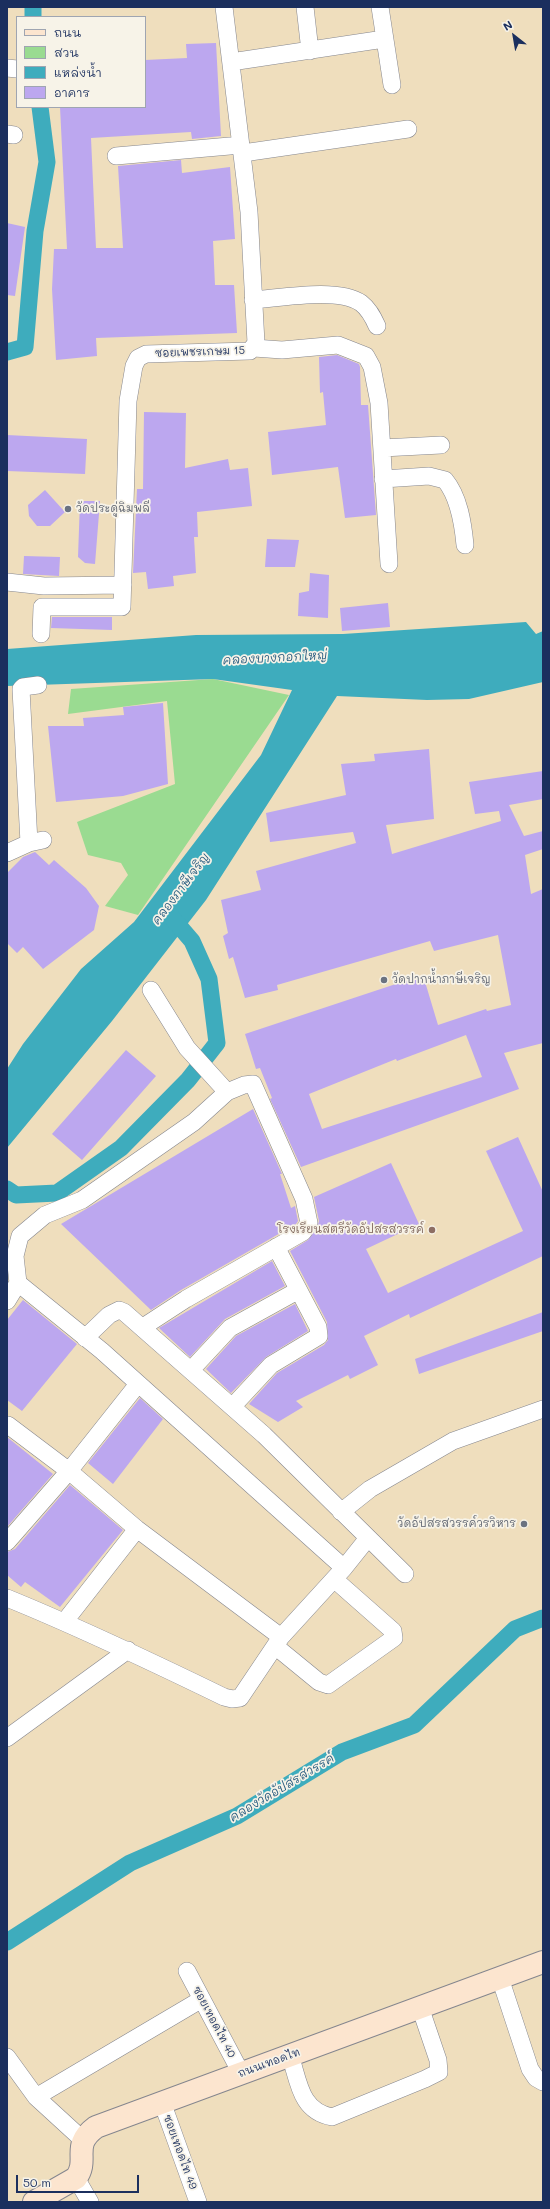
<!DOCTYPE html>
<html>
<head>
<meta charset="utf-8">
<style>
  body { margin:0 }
  #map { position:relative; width:550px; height:2209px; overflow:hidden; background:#efdebd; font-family:Mali,"Playpen Sans Thai",sans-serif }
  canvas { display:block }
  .frame { position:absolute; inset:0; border:8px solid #1b2f5e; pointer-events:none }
  .legend { position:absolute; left:16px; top:16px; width:130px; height:92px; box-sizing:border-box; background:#f7f3e8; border:1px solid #9fa5b1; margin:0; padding:5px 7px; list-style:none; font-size:12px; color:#1b2f5e }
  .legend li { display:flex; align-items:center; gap:8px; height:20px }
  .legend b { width:20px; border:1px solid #9fa5b1 }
  .north { position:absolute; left:494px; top:16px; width:40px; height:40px; -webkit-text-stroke:3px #f7f3e8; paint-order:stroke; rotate:329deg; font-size:11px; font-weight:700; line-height:16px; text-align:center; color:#1b2f5e }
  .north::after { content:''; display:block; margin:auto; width:14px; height:18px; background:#1b2f5e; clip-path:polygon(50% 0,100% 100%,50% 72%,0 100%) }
  .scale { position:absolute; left:16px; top:2175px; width:123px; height:18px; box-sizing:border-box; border:2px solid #1b2f5e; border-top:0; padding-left:5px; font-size:12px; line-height:14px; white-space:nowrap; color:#1b2f5e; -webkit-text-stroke:3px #f7f3e8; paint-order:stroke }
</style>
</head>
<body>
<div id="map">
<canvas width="550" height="2209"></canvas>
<div class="frame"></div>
<ul class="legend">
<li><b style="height:5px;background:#fce5cf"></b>ถนน</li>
<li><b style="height:11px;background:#9adb91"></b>สวน</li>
<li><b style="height:11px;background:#3eacbd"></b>แหล่งน้ำ</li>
<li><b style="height:11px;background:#bca7ef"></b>อาคาร</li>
</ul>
<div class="north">N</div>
<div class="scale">50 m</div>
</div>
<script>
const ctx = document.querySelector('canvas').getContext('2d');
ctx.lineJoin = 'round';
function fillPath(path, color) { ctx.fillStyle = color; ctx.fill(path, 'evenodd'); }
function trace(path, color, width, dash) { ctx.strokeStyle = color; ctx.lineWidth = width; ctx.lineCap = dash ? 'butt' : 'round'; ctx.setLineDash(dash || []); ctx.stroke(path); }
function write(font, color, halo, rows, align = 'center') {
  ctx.font = font + ' Mali,"Playpen Sans Thai",sans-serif'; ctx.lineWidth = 3.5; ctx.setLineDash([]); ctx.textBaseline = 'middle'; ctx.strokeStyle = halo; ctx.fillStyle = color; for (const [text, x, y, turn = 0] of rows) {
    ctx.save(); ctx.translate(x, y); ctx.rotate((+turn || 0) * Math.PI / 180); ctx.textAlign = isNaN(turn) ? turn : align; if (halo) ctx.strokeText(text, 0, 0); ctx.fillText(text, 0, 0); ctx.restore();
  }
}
fillPath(new Path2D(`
  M213,679L289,695L138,915L105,906L128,875L121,863L88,855L77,822L175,784L167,701L68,714L71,689Z`), '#9adb91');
fillPath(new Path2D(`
  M526,622L536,634L543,631V682L469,699L427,700L337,696L206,900L112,1021L7,1148V1069L23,1044L81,969L134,922L261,755L292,690L213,679L7,686V649L196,635L343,634Z`), '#3eacbd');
trace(new Path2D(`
  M33,7V17
  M7,352L25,347L35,231L47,162L40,107
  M7,1189L16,1195L57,1193L121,1148L188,1080L217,1043L209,979L192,941L168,913
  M7,1942L130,1863L237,1816L342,1752L414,1725L515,1629L543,1618`), '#3eacbd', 17);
fillPath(new Path2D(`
  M216,43L221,136L192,139L191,132L91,138L96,248H123L118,166L181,160L182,173L230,167L235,239L213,241L215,285H234L237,333L96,338L97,356L56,360L52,289L54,249H67L60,107H145V60L187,58L186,44Z
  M7,223L25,227L15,296L7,295Z
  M337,355L359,364L360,367L361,405H368L376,515L345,518L338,467L272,475L268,432L326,425L323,392L320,393L319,357Z
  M144,412L186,413L185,468L228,459L230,470L248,468L252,506L197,512L198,537H194L196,573L173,576L174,586L148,589L146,572L133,573L137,489H143Z
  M7,435L87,439L85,474L7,471Z
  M45,490L65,512L50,526H37L29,516L28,505Z
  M80,501H100L95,564L85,563L78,557Z
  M267,539L299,540L295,567H265Z
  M24,556L60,557L59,576L23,574Z
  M310,573L329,575L328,618L298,616L299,593L309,591Z
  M388,603L390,627L342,631L340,608Z
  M52,617H112V630L51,628Z
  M163,703L168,784L123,796L56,802L48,726H84L83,718L124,715L123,707Z
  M429,749L434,819L386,825L392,854L501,821L499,811L475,814L469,782L543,771V799L509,805L524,836L543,831V849L525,855L531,894L543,889V1043L504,1053L519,1089L301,1167L270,1099L272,1098L260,1068L256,1069L245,1034L423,975L438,1025L486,1009L487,1011L511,1005L498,935L434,951L430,941L277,985L278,990L245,998L233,957L229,959L223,936L228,933L221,900L261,890L256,871L356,843L353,832L270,842L266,813L346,795L341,764L375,761L374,754ZM466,1035L482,1077L322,1129L309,1094L396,1059L397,1061Z
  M35,852L49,865L54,860L86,888L99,906L94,930L43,969L23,947L17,953L7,943V873L23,857Z
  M126,1050L156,1076L82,1160L52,1134Z
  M253,1109L282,1174H280L291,1208L295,1206L298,1221L296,1224L181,1290L151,1310L61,1224Z
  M518,1137L543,1192V1256L410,1318L409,1314L364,1336L378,1365L350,1379L348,1375L296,1401L303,1407L278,1422L249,1404L277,1373L324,1345L328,1340L327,1322L290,1251L308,1240L317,1228L319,1221L314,1197L391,1163L419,1224L366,1249L388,1293L523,1231L486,1151Z
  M272,1261L285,1286L225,1319L190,1357L159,1328Z
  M23,1300L77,1344L22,1411L7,1400V1320Z
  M295,1304L308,1331L266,1357L231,1393L206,1369L236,1336Z
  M543,1312V1331L419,1374L415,1359Z
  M140,1398L163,1419L113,1484L88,1463Z
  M7,1437L53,1474L7,1527Z
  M70,1485L123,1530L60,1607L25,1582L21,1587L7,1575V1552L15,1549Z`), '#bca7ef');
const minor = new Path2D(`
  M305,7L310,51
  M380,7L392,85
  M231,62L384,39
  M7,68L17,69
  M7,134L14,135
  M243,153L408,129
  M116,156L241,145
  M253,300C281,298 338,287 361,303C369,309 373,317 377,326
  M254,348L282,350L338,345L366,356L372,367L379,403L389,564
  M382,448L441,445
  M383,479L429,476L445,480C459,497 463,523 465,545
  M7,582L44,586L123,585
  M41,634L42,607H122L128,401L134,366L138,358L146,354L250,351L256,343L249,212L224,7
  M29,843L21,689L23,687L38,685
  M7,853L29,843L43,840
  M151,990L187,1048L227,1092L194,1122L82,1200L45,1215L20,1236L15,1256L18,1283L102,1351L344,1568
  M7,1301L18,1283
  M143,1327L186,1299L303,1232L309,1223L304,1199L253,1084L244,1085L227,1092
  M85,1338L109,1315L119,1310L124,1312L264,1435L405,1574
  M191,1370L230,1328L297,1291
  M232,1407L271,1365L319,1336L318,1327L276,1247
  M8,1425L69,1471L137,1529L281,1637
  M341,1512L370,1489L453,1441L543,1409
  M7,1542L69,1471L138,1384
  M7,1598C81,1628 152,1662 224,1697L232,1699L240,1698L281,1637L344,1568L368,1538
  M65,1621L137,1529
  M275,1646L319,1682L328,1685L394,1638L393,1631L334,1579
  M7,1738L128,1650
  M187,1971L241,2073
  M500,1978L530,2069L536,2078L543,2082
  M290,2055C299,2082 300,2111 332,2117L425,2079L439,2072L438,2060L420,2007
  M7,2057L36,2097L83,2140
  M36,2097L202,1999
  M162,2102L198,2202
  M76,2178L90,2202`);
const secondary = new Path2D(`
  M34,2202L76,2178C90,2159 70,2146 96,2127L543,1962`);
trace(minor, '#85868e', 18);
trace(secondary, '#85868e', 24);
trace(minor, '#fff', 17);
trace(secondary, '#fce5cf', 22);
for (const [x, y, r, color] of [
  [68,509,4,"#6b7280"],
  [384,980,4,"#6b7280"],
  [432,1230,4,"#8d6e63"],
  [524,1524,4,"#6b7280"]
]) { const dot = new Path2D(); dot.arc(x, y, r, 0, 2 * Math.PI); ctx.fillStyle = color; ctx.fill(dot); trace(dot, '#f7f3e8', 1.5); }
write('11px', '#1b2f5e', '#f7f3e8', [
  ["ซอยเพชรเกษม 15",200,352,-2],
  ["ซอยเทอดไท 40",214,2022,62],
  ["ถนนเทอดไท",269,2063,-20],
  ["ซอยเทอดไท 49",180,2152,70]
]);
write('11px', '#5b616d', '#f7f3e8', [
  ["วัดประดู่ฉิมพลี",76,509],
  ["วัดปากน้ำภาษีเจริญ",392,980],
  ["วัดอัปสรสวรรค์วรวิหาร",516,1524,"right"]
], 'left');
write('11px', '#785e54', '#f7f3e8', [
  ["โรงเรียนสตรีวัดอัปสรสวรรค์",424,1230]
], 'right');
write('italic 12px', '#275b7f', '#f7f3e8', [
  ["คลองบางกอกใหญ่",275,658,-3],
  ["คลองภาษีเจริญ",181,889,-53],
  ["คลองวัดอัปสรสวรรค์",282,1788,-31]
]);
</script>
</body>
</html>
